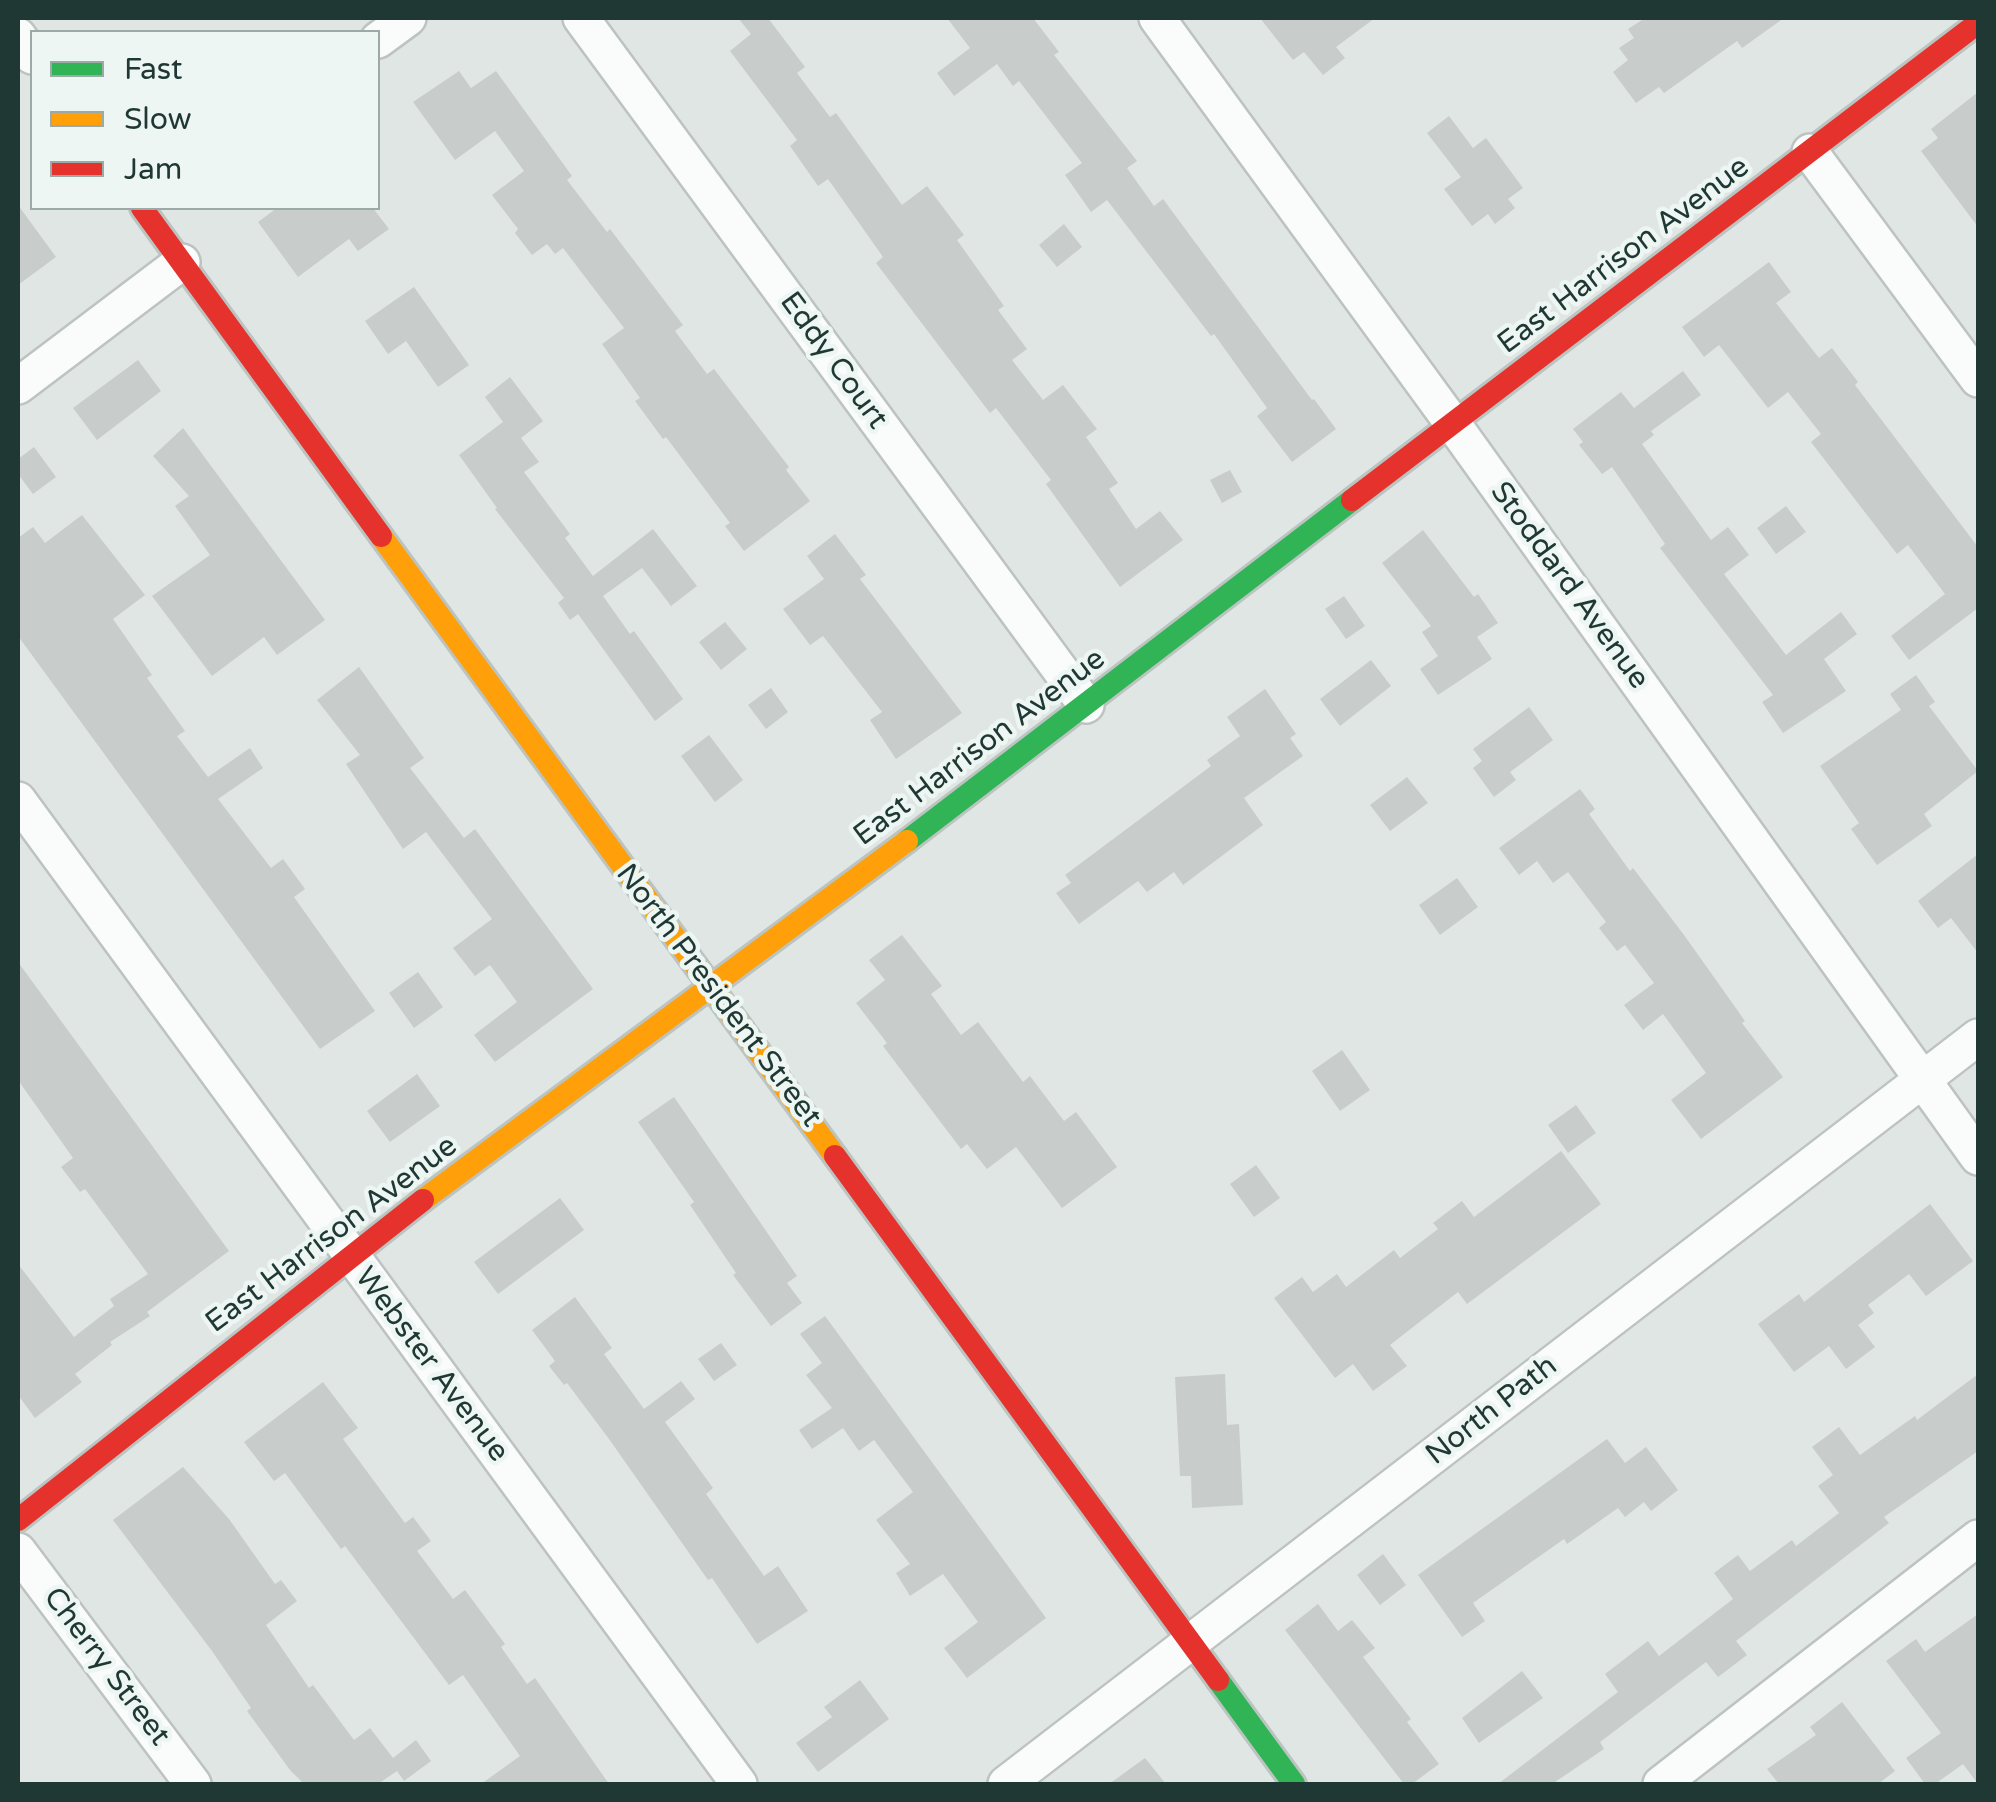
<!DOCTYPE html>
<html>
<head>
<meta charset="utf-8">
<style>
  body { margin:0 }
  #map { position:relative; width:1996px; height:1802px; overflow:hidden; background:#e0e6e3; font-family:"Varela Round",sans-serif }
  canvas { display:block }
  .frame { position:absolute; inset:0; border:20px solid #1f3833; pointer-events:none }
  .legend { position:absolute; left:30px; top:30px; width:350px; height:180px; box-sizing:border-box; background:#edf6f2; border:2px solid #9baaa6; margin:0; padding:12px 18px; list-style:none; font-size:30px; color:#1f3833 }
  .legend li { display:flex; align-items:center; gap:20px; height:50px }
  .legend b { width:50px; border:2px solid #9baaa6 }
</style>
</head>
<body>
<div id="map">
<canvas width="1996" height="1802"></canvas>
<div class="frame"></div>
<ul class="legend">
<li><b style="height:12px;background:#30b455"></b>Fast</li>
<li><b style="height:12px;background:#ff9f0a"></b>Slow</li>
<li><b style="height:12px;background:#e5322d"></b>Jam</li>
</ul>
</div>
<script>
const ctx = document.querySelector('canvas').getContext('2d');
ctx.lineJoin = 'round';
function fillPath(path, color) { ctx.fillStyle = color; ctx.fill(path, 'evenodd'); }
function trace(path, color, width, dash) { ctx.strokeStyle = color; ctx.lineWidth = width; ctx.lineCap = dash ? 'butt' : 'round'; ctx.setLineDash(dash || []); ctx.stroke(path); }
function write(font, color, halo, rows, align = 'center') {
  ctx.font = font + ' "Varela Round",sans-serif'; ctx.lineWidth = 9; ctx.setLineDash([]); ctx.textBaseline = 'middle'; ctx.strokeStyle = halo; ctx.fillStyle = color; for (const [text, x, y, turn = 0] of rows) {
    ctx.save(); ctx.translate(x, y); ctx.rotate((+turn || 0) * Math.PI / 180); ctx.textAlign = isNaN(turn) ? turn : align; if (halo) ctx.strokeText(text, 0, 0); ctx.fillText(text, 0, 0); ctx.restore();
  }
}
fillPath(new Path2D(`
  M738,18H768L805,67L797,73L830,117L836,113L902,205L927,186L964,235L957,240L1004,306L998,310L1027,349L1012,360L1043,400L1063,385L1097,429L1086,437L1118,483L1109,489L1136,529L1160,511L1183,540L1120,587L1046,484L1051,480L996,408L990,413L876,263L883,257L828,179L818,186L790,146L797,140L730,51L751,34Z
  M947,18H1033L1059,52L1054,55L1137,161L1127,168L1154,206L1163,199L1312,400L1314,399L1336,429L1292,462L1257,416L1267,408L1214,334L1211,336L1107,200L1091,212L1065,175L1082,163L1019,81L1013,86L997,64L954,96L937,73L970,48Z
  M1260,18H1375L1336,47L1345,58L1323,75L1304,52L1293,60Z
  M1645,18H1784L1742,48L1737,41L1664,93L1659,87L1636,103L1613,72L1628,60L1619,48L1634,38L1628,29Z
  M459,71L471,88L496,71L572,176L567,180L607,232L610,229L683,325L675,331L707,374L714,369L789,467L786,470L810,501L744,551L725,526L730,523L666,437L663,439L635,401L640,398L602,344L624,328L563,248L555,254L547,244L532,255L515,233L518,229L492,195L524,171L495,131L455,160L413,102Z
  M1978,92V227L1921,151L1938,138L1931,129Z
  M1449,116L1473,148L1486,138L1523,188L1508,199L1515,208L1495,224L1488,214L1472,226L1444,189L1461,177L1427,133Z
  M18,205L56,257L18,285Z
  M277,208H373L389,229L358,251L349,239L298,277L258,222Z
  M1064,224L1082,247L1057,267L1039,245Z
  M1769,262L1791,292L1776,303L1819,358L1832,348L1858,382L1855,385L1978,547V608L1909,660L1891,636L1945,594L1908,545L1897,554L1811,442L1821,434L1788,392L1768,408L1719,345L1704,357L1682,327Z
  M414,287L469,365L438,387L406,341L388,354L365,321Z
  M138,360L161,391L97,440L73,408Z
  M1683,371L1701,395L1651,431L1654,435L1642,444L1711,540L1728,527L1749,555L1724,574L1786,655L1841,612L1857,634L1824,659L1846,691L1783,733L1762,702L1773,695L1660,548L1665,544L1612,467L1602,474L1579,445L1583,442L1573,429L1621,392L1634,408Z
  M510,377L543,421L521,438L539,462L524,472L570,534L565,538L593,576L653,529L697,586L671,606L642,568L603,596L630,634L634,631L683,699L655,721L578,614L570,620L558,603L564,598L495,509L497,508L459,455L503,422L485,397Z
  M183,428L325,620L277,655L264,637L212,676L152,596L210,555L175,506L189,496L153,456Z
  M34,447L56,477L33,494L18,474V459Z
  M1230,470L1242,492L1222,503L1210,480Z
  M1786,506L1806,532L1776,554L1757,528Z
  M82,515L145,595L113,619L152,675L147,678L185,731L177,736L208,777L250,748L263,768L218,799L271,868L283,859L305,889L294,897L375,1011L320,1049L18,636V538L33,527L45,543Z
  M1423,530L1474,597L1478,594L1498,623L1477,637L1492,659L1438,695L1420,669L1438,656L1422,632L1431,626L1382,563Z
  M835,534L866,575L860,579L962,713L896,759L870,720L882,712L823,636L810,645L783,609L824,579L807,556Z
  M1344,596L1365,626L1346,639L1325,609Z
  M725,622L747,649L721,670L699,642Z
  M1371,660L1391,686L1340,726L1320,699Z
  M359,667L424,758L410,768L464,838L475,829L593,989L495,1062L474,1035L517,1002L490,965L475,976L453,948L492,919L426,832L403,849L346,764L360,755L317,700Z
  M1916,675L1935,702L1929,706L1978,771L1924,814L1932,826L1877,865L1851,829L1859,823L1820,766L1901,710L1890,694Z
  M771,688L788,712L766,729L748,705Z
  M1265,689L1296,734L1290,738L1303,756L1244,798L1263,825L1183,885L1174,872L1147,892L1138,881L1079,924L1056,893L1071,883L1065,875L1211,766L1207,760L1240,736L1227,717Z
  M1529,707L1553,740L1510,772L1516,780L1494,797L1473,768L1482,761L1473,749Z
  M709,735L743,780L715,802L681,756Z
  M1407,777L1428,803L1390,831L1370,805Z
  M1580,789L1595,809L1589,814L1630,871L1633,868L1684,935L1745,1021L1742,1023L1783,1077L1701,1139L1671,1100L1706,1073L1663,1014L1643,1030L1624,1005L1654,983L1625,945L1617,951L1599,928L1606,922L1568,872L1553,883L1537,861L1519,875L1499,848Z
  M1978,854V953L1951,918L1938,928L1918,901Z
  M1457,878L1478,907L1440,935L1419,905Z
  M902,935L942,986L931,994L961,1035L978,1022L1023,1082L1030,1076L1064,1121L1076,1112L1117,1167L1062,1208L1016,1147L987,1169L967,1144L961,1149L883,1046L887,1043L856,1003L885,980L869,960Z
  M18,962L229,1251L147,1312L150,1316L110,1342L112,1345L75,1374L82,1382L35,1418L18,1395V1264L74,1337L114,1306L110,1299L148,1274L85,1189L80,1192L61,1167L73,1158L18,1080Z
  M418,972L443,1007L414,1028L389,993Z
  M1342,1050L1370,1090L1340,1111L1312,1071Z
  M417,1074L440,1106L390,1142L367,1111Z
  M674,1097L797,1276L787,1283L802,1303L771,1326L733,1275L736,1273L690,1205L694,1202L638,1122Z
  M1576,1105L1596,1133L1568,1153L1548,1125Z
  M1561,1151L1601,1204L1467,1304L1458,1292L1390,1345L1407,1366L1373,1391L1353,1364L1335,1378L1274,1298L1302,1277L1313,1292L1337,1274L1346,1287L1394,1250L1400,1258L1438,1229L1433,1223L1462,1201L1474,1217Z
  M1256,1165L1280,1198L1254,1217L1230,1184Z
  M560,1198L584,1230L498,1294L474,1262Z
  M1930,1204L1973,1261L1926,1296L1909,1274L1868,1305L1874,1313L1858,1325L1875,1347L1846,1369L1829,1346L1794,1372L1758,1324L1799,1294L1804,1302Z
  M575,1297L612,1348L604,1354L644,1409L681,1381L695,1399L665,1422L713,1488L706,1494L764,1576L778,1566L808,1611L757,1644L712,1578L708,1580L609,1439L567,1383L564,1385L549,1366L555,1361L532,1330Z
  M825,1316L1046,1618L967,1678L944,1648L978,1622L943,1574L910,1596L896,1573L910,1564L876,1520L913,1492L874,1440L859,1451L843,1428L812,1449L799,1430L832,1408L806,1375L822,1363L800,1334Z
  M721,1343L737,1365L714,1381L698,1359Z
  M1225,1374L1227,1425L1239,1424L1243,1505L1192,1508L1191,1476H1180L1175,1377Z
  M1978,1374V1451L1884,1517L1889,1523L1736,1641L1747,1655L1718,1677L1706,1662L1600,1742L1604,1749L1552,1784H1498L1618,1692L1605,1674L1648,1641L1659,1656L1733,1599L1714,1573L1738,1555L1750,1571L1792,1540L1796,1546L1839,1513L1818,1486L1833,1475L1812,1447L1839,1427L1860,1455L1915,1416L1917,1420Z
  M323,1382L358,1428L343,1439L405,1523L413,1517L431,1541L417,1551L453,1599L465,1590L505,1644L501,1647L527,1684L535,1678L609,1784H481L520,1756L463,1675L449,1685L345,1546L341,1549L285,1473L274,1481L244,1442Z
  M1607,1439L1625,1463L1646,1447L1678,1490L1651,1511L1644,1502L1625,1517L1618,1508L1567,1544L1564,1539L1473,1603L1485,1621L1462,1637L1418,1575Z
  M183,1467L229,1519L275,1584L281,1580L297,1601L266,1625L309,1688L313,1685L354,1740L370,1728L393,1758L416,1740L431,1761L404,1781L397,1771L378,1784H304L290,1770L247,1711L251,1708L212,1651L113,1520Z
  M1383,1554L1406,1585L1380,1605L1357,1575Z
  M1318,1604L1338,1631L1352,1620L1375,1648L1363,1657L1411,1719L1407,1722L1439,1764L1412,1784H1404L1285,1630Z
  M1978,1614V1784L1963,1764L1935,1784H1925L1906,1758L1941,1733L1886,1661L1916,1639L1925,1652Z
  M1522,1671L1543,1698L1479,1743L1462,1718Z
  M860,1680L889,1719L818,1772L796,1743L832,1717L824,1707Z
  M1842,1702L1895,1771L1878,1784H1779L1767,1769L1816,1735L1810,1727Z
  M1145,1758L1166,1784H1109Z`), '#c8cdcb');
const street = new Path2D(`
  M581,18L1086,705
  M1157,18L1453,424L1978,1157
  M18,36L32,56
  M378,40L408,18
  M1810,152L1978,379
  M18,386L182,262
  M18,800L739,1784
  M18,1551L193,1784
  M1006,1784L1978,1037
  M1661,1784L1978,1538`);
const fast = new Path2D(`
  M907,841L1352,500
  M1218,1680L1294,1784`);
const slow = new Path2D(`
  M381,536L835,1156
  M423,1200L907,841`);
const jam = new Path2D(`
  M142,208L381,536
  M1352,500L1978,23
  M835,1156L1218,1680
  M18,1520L423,1200`);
trace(street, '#bdc3c0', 40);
trace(fast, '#bcc4c1', 28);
trace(slow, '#bcc4c1', 28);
trace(jam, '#bcc4c1', 28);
trace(street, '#fafbfb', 35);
trace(fast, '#30b455', 22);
trace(slow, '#ff9f0a', 22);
trace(jam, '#e5322d', 22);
write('30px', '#1f3833', '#edf6f2', [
  ["East Harrison Avenue",1624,256,-37],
  ["Eddy Court",833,361,54],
  ["Stoddard Avenue",1569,586,54],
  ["East Harrison Avenue",980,748,-37],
  ["North President Street",718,996,53],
  ["East Harrison Avenue",332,1235,-37],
  ["Webster Avenue",431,1365,53],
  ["North Path",1492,1411,-38],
  ["Cherry Street",106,1667,53]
]);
</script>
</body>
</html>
